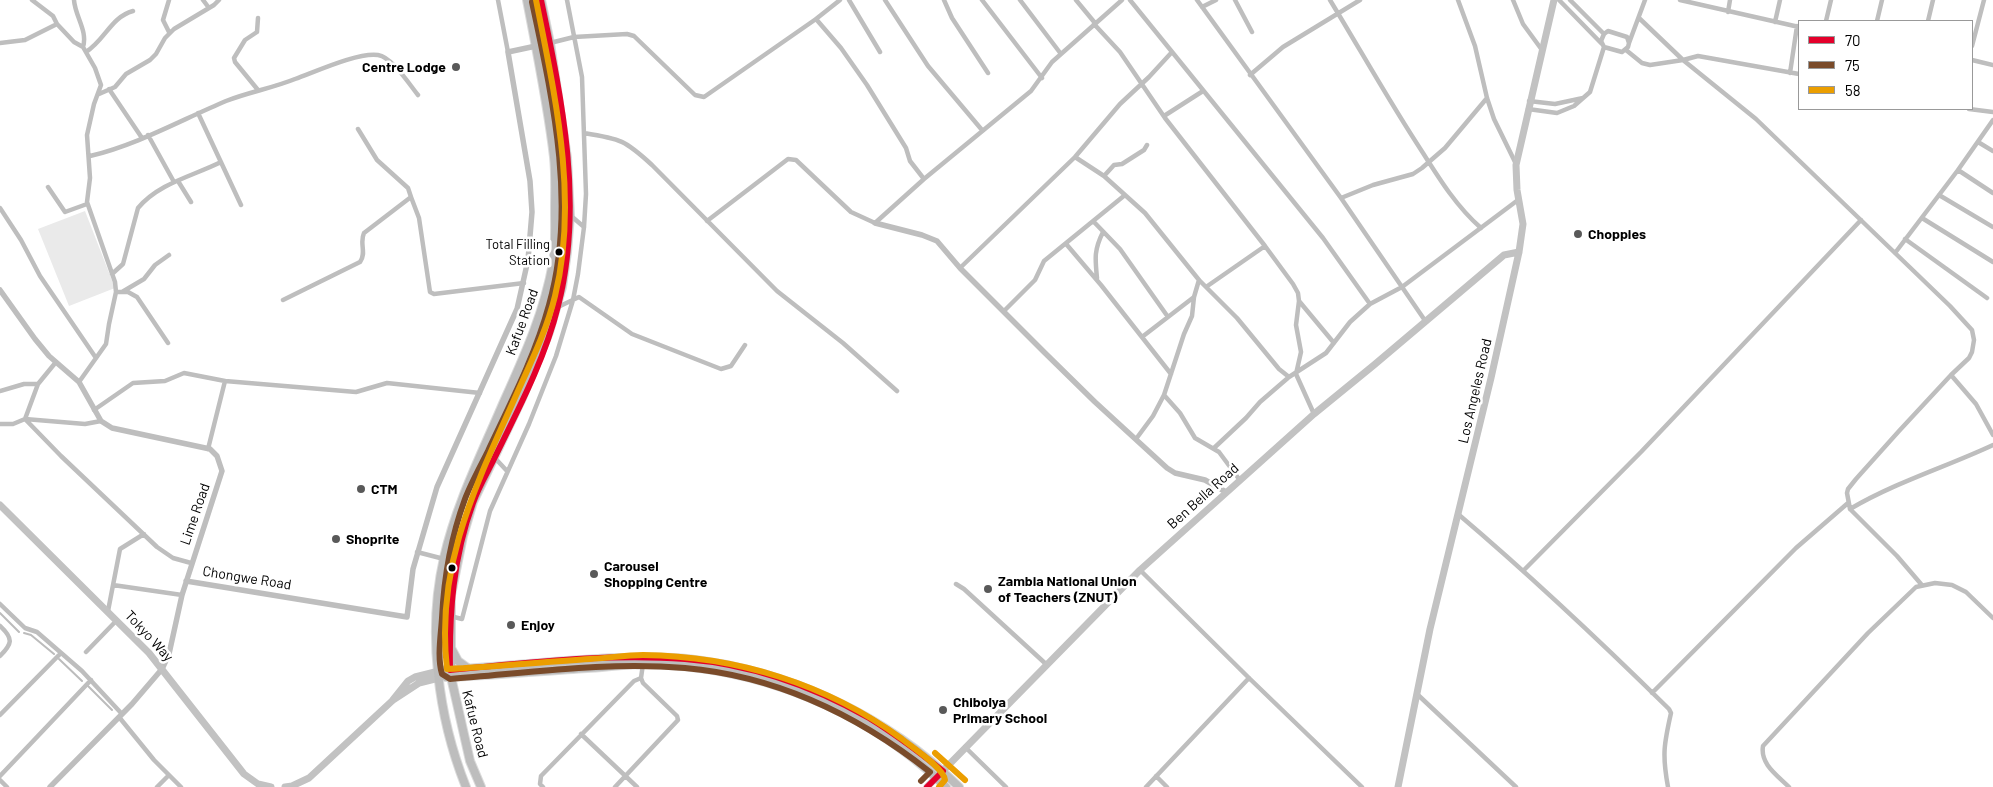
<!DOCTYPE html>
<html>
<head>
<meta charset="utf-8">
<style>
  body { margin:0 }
  #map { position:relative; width:1993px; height:787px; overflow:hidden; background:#fff; font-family:Barlow,sans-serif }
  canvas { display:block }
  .legend { position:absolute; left:1798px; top:20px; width:175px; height:90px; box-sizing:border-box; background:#fff; border:1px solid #999; margin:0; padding:6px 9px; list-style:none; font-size:15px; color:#000 }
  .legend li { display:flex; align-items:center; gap:10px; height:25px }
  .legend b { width:25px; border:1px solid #999 }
</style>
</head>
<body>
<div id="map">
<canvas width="1993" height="787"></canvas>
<ul class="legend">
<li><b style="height:6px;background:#e4002b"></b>70</li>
<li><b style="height:6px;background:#7a4b2a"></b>75</li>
<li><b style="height:6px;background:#eb9e00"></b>58</li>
</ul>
</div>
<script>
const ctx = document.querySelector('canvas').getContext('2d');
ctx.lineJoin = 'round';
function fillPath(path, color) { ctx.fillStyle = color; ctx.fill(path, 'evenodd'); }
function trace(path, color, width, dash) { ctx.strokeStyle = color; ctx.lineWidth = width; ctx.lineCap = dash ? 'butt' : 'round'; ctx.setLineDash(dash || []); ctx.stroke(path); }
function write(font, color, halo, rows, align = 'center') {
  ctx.font = font + ' Barlow,sans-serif'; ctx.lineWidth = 5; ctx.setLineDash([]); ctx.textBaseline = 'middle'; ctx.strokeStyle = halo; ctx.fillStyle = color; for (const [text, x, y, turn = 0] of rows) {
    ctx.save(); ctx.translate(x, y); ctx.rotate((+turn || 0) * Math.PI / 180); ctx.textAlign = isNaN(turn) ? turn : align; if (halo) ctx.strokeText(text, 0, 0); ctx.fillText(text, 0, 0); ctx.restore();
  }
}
fillPath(new Path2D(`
  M85,211L115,288L69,306L38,229Z`), '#eaeaea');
trace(new Path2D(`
  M0,613L19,632
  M24,633L31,635L54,654
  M59,659L82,681
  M88,686L112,710`), '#bcbcbc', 2);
const primary = new Path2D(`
  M451,648L458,661L469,669
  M445,670C503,667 561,660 619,658C641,658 665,656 687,659C787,670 888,716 959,787
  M446,677C493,675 540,671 587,668C605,667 625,664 644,664C755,665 866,708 946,787
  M466,787C438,717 427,632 444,558C456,505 481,455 502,406C523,359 544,314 553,263C556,246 555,228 555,210C555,193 556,175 554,157C548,105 537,52 527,0
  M481,787L470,761L451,677V595L463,536L473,502L522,398L549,332L562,287L567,252L570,215L567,158L550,43L541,0`);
trace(primary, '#dbdbdb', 10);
trace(new Path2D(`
  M32,0L53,16L57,24
  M74,0C75,16 88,31 83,47L95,68L101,85L94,104L87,135L90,178L87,202L115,282L116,292L109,324L106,344L79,382
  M203,0L209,8
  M498,0L508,52
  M849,0L880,52
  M885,0L928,66L982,130
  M944,0L952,18L988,73
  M982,0L1042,78
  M1020,0L1061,54
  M1076,0L1095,23
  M1130,0L1323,238L1370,304
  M1197,0L1341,198L1426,322
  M1235,0L1252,32
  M1330,0C1361,51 1390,103 1423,153C1440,180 1457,207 1481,228
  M1458,0L1475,46L1487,98L1494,119L1516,164
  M1513,0L1523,24L1542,50
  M1559,0L1602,44
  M1570,0L1604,34
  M1680,0L1799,27
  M1202,7L1216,0
  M1728,12L1730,0
  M258,18L257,32L245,40L234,58L235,62L258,90
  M1639,18L1683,60L1698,56L1799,74
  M816,19L841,48L867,85L906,148L910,161L924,179
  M1826,21L1831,0
  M1877,21L1882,0
  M1928,21L1933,0
  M1775,22L1780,0
  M1094,24L1120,52L1165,118L1265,246L1293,284L1298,293L1299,301L1296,325L1301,352L1296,374L1314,414
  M169,32L163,20L169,0
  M0,43L25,40L57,24L74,42L83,47
  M550,43L574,37L627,34L634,36L695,95L704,97L816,19L840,0
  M1629,43L1645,0
  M1972,46L1984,0
  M1626,50L1642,63L1650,65L1683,60L1756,119L1950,306L1972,330L1974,340L1972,352L1969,358L1951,375L1899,431L1856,479L1848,489L1847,493L1850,509L1897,556L1921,584
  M86,52C105,40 111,17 133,11
  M1972,60L1993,65
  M1790,73L1797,26
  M1250,75L1283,47L1360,0
  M109,89L142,138
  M99,94L115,87L126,74L150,60L156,54L165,38L174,29L214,5L219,0
  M1529,101L1555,104L1583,98
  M1528,109L1557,113L1574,106L1590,92L1604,47L1601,41L1604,34L1608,31L1627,37L1629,43L1628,47L1622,52L1604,47
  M1969,109L1993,112
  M198,113L241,205
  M1164,116L1203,91
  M584,133C621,139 625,140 652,165L777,291L843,343L897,391
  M148,135L174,182
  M1978,142L1993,151
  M90,156C137,145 181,120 226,101C249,92 273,88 295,79C315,72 358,52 378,55C392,57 409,84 418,95
  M1075,157L1104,176L1145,213L1199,280L1237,318L1279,369L1289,377
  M1958,170L1993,193
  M1104,176L1114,165L1122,164L1144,150L1147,145
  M178,181L191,202
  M48,187L65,212L87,204
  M1939,195L1993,227
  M411,197L419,218L430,292L434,294L524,283
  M1341,198L1373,185L1413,174L1422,168L1445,148L1487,98
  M0,208L21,240L40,276L96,358
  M570,215L584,227
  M1922,218L1993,262
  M707,221L788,159L796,160L851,212L875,223L924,179L1031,91L1052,62L1122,0
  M1094,222L1120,249L1168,317
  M1905,239L1987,298
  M1067,245L1101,285L1171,374
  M1895,253L1958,170L1993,120
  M960,268L1075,157L1120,104L1149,77L1172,52
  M112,274L123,264L138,208C159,183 193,176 221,162
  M1097,278C1095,258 1094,250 1103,232
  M1206,287L1265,246
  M116,292H128L137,297L168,343
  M122,292L144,279L155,265L169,255
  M283,300L360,262C367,253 359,243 364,233L411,197L408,188L377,160L358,129
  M1299,301L1334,343
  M558,307L579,297L632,334L721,369L731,366L745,345
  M1004,311L1035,280L1044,261L1125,195
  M1142,337L1194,297
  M56,362L38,384L25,419L85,424L101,421
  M1951,375L1976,404L1993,435
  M0,391L24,384H38
  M1164,395L1180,413L1195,438L1219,452L1239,479
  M94,410L133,383L165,381L184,373L225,381L356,392L387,383L480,393
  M0,424H13L25,419L61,456L157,547L173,558L191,563
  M1136,439L1153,416L1164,395L1184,334L1192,316L1194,297L1199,280
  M1214,448L1246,418L1260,402L1289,377L1326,353L1350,322L1370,304L1402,287L1518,200
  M208,449L225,381
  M494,457L507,471
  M1850,509C1896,482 1946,467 1993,445
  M1458,514C1531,576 1601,642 1669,709L1671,713C1664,744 1662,755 1668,787
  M417,552L444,559
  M1140,570L1249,678L1362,787
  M1524,570L1641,452L1861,220
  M956,584L964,589L1047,665
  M113,585L182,595
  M0,604L25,628L37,632L82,671L122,714
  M108,611L120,549L144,534
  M450,616L462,619L490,511L529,424L556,356L573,300L578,274L584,227L586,194L582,77L567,0
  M0,626C14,639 12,644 0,656
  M86,652L117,620
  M1652,693L1796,548L1848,503
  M1417,694L1516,787
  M0,715L61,653
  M119,717L154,760L181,787
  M581,734L637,787
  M965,747L1006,787
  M0,776L91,680
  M1156,776L1167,787
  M0,780L7,787
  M157,787L169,775
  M543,787L540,784L541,776L634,681L641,678L643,664
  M615,787L678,720L677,716L643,683L641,678
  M1146,787L1249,678
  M1789,787C1777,775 1760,764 1763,746L1868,633L1916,587L1935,583L1952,585L1966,592L1993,618`), '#bebebe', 4.5);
trace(new Path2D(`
  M875,223L922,235L937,241L960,268L1044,352L1095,402L1167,468L1175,473L1205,480L1226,492
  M0,290L35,339L49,356L79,382L101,421L112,428L210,449L217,456L222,471L182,595L169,654L162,669L132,704L50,787
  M186,581L407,617L413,569L437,487L517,309L528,260L532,212L530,181L508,52L550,43`), '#bebebe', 5.5);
trace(new Path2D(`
  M0,505L149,653L244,774L258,784L271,787
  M393,700L419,683L439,678
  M285,787L292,786L309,778L392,701L408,681L415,677L439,671
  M927,787L1140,570L1314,414L1374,365L1504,255L1519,252
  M1398,787L1430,629L1491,378L1519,252L1523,224L1517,190L1516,165L1554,0`), '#c2c2c2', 7);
trace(primary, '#bdbdbd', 8);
trace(new Path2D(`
  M541,0C562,100 584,204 558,306C545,359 518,410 494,459C487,473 478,488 473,503C453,557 449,613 450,670C528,663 607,653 685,659C749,664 813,686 869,718C895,734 919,752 943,771L927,787`), '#e4002b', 6);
trace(new Path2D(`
  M532,2C553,100 577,206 549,305C535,356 510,404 488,451C480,467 471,483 465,499C451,537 444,577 442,618C441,635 437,657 442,674L450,679C528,673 607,661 685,668C776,676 859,716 930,772L921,781`), '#7a4b2a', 6);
trace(new Path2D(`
  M536,0C555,96 579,199 555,296C547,329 532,360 518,391C477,483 435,564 447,669C495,667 542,662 590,659C608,658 626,655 643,655C736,656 827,684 902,739C912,747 944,768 945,780L939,787
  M935,753L965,780`), '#eb9e00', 6);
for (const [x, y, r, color] of [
  [456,67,5,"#595959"],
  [1578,234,5,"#595959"],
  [559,252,4.5,"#000"],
  [361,489,5,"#595959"],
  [336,539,5,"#595959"],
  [452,568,4.5,"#000"],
  [594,574,5,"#595959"],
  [988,589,5,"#595959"],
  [511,625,5,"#595959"],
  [943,710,5,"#595959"]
]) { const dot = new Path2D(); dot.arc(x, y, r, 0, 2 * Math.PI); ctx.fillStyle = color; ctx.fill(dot); trace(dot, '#fff', 2); }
write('13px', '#000', '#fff', [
  ["Total Filling",550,245],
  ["Station",550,261]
], 'right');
write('bold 14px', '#000', '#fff', [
  ["Centre Lodge",446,67,"right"],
  ["Choppies",1588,234],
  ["CTM",371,489],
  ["Shoprite",346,539],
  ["Carousel",604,566],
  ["Shopping Centre",604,582],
  ["Zambia National Union",998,581],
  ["of Teachers (ZNUT)",998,597],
  ["Enjoy",521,625],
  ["Chibolya",953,702],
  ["Primary School",953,718]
], 'left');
write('14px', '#000', '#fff', [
  ["Kafue Road",522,322,-70],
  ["Los Angeles Road",1475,391,-77],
  ["Ben Bella Road",1203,496,-42],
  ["Lime Road",195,514,-71],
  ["Chongwe Road",247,578,9],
  ["Tokyo Way",149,636,47],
  ["Kafue Road",475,724,76]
]);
</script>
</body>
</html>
